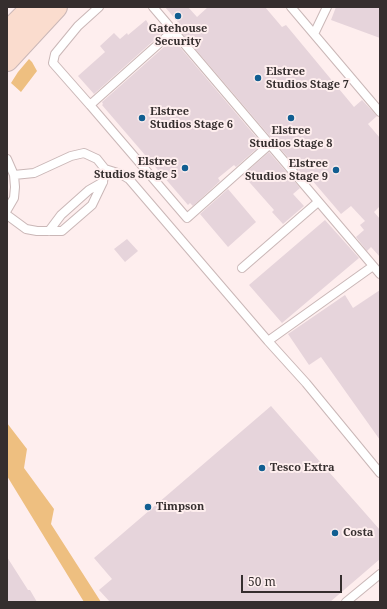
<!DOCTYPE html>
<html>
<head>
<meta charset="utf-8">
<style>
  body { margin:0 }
  #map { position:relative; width:387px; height:609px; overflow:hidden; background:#feeeee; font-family:"Noto Serif",serif }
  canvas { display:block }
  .frame { position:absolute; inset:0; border:8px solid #352e2e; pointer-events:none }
  .scale { position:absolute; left:241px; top:575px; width:101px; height:18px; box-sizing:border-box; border:2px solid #352e2e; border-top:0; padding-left:5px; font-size:12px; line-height:14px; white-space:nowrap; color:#352e2e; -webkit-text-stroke:3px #feeeee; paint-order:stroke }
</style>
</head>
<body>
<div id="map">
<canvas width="387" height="609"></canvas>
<div class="frame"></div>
<div class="scale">50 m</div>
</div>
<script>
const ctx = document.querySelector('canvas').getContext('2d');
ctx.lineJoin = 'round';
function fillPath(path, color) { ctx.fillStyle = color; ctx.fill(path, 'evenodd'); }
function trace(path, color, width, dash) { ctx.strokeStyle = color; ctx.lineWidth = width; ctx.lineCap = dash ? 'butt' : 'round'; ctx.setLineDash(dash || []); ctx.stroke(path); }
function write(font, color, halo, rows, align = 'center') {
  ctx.font = font + ' "Noto Serif",serif'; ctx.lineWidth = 4; ctx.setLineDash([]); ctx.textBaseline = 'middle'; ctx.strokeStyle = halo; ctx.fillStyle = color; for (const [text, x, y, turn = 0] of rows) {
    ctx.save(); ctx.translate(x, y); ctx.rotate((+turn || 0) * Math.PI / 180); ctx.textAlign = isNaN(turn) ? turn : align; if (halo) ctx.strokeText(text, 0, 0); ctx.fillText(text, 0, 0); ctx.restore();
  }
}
fillPath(new Path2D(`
  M29,59L32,62L37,71L21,92L11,83L18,72Z
  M7,423L27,449L24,468L54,509L51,524L101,602H84L7,476Z`), '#eebf80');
fillPath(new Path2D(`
  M165,7H188L197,17L208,7H265L282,27L286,25L354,107L362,100L377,116L368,124L380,138V206L374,212L380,219V257L371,247L367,251L356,237L364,230L360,225L365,221L351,206L341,214L311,179L308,181L180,31L183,28Z
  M336,7H380V38L331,20Z
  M146,20L149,25L152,23L161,34L94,94L78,76L105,52L100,46L114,33L120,39L127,33L128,35Z
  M173,39L262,144L236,167L234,165L218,178L220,181L193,206L190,203L188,205L102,105L103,104L102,102Z
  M269,152L300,188L293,194L304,206L283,224L272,212L274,210L243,175Z
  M228,189L256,222L228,247L200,214Z
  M325,220L359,258L282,323L249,285Z
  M127,239L138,251L125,262L114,249Z
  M380,290V440L321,357L309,365L288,334L345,295L353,308Z
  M271,406L380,530V559L330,602H110L99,590L112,579L94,558Z
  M7,557L28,590H30L37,602H7Z`), '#e6d4db');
const lane = new Path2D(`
  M99,7L78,26L55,54L53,63L90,105L173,31
  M153,7L380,274
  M291,7L380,112
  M314,34L327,7
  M90,105L187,218L269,145
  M7,159L14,175L15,187L14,198L7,210
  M14,175L34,173L71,156L84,153L97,159L105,169L121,174L129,179L268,341L306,383L380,473
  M7,215L26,229L37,231H62L92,205L103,182L105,169
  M49,231L61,215L89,190L103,182
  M242,268L318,202
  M268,341L373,266
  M346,602L380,574`);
const secondary = new Path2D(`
  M7,33L33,7
  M7,60L56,7`);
trace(lane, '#cab7b7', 10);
trace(secondary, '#cab7b7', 24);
trace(lane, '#fff', 8);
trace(secondary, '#fadcce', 22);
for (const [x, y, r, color] of [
  [178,16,4,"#115e91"],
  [258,78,4,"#115e91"],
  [142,118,4,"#115e91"],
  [291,118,4,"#115e91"],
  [185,168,4,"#115e91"],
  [336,170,4,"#115e91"],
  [262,468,4,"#115e91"],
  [148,507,4,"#115e91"],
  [335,533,4,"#115e91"]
]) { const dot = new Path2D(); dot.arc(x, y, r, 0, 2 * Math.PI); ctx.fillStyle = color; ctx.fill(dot); trace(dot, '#feeeee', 1.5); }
write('bold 11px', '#352e2e', '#feeeee', [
  ["Gatehouse",178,29,"center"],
  ["Security",178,42,"center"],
  ["Elstree",266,72],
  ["Studios Stage 7",266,85],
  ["Elstree",150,112],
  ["Studios Stage 6",150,125],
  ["Elstree",291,131,"center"],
  ["Studios Stage 8",291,144,"center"],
  ["Elstree",177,162,"right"],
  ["Studios Stage 5",177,175,"right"],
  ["Elstree",328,164,"right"],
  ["Studios Stage 9",328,177,"right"],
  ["Tesco Extra",270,468],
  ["Timpson",156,507],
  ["Costa",343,533]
], 'left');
</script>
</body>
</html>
